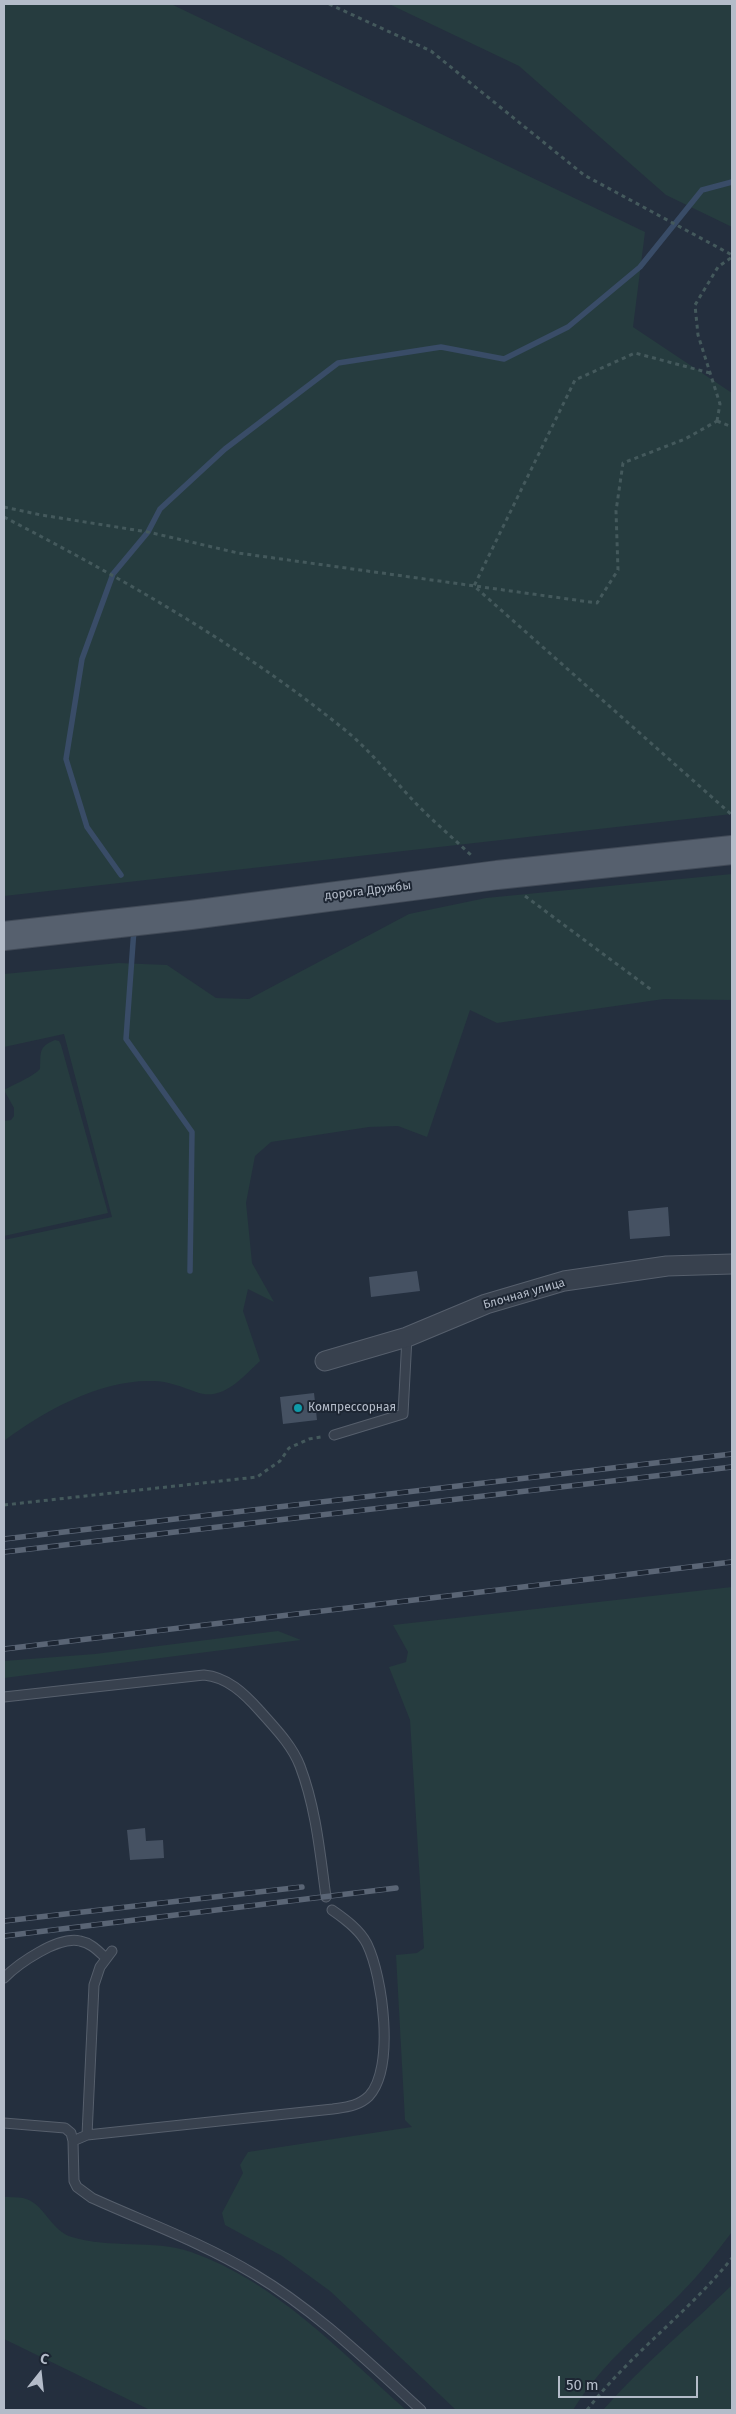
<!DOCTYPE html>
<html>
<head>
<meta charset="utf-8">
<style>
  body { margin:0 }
  #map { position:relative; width:736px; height:2414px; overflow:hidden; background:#242f3e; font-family:"Fira Sans",sans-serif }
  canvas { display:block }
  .frame { position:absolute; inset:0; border:5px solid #b4bcc9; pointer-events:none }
  .north { position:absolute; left:15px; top:2349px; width:50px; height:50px; -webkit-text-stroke:4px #1d2633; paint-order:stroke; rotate:16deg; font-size:14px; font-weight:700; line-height:20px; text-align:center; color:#b4bcc9 }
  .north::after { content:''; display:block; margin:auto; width:18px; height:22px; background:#b4bcc9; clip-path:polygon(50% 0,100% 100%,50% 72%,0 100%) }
  .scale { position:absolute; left:558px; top:2376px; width:140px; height:22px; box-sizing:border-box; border:2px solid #b4bcc9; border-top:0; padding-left:6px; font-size:15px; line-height:18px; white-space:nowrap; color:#b4bcc9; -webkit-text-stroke:4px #1d2633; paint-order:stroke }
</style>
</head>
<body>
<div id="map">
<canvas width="736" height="2414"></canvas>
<div class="frame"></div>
<div class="north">С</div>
<div class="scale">50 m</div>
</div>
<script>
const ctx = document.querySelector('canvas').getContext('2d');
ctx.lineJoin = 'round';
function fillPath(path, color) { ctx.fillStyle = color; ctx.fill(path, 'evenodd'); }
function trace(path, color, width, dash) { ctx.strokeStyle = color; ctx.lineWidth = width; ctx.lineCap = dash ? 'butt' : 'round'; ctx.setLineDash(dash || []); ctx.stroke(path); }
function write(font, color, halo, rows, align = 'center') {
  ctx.font = font + ' "Fira Sans",sans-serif'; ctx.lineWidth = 4; ctx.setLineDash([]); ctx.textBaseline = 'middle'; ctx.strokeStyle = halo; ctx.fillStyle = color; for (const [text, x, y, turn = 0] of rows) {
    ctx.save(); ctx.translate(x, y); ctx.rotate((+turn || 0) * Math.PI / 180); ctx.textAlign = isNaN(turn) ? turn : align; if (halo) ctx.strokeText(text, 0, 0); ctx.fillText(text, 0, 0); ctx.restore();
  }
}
fillPath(new Path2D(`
  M4,4H171L645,232L633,327L732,393V814L4,896Z
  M389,4H732V227L666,195L519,66Z
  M732,874V1000L664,999L497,1023L470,1010L427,1137L398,1126L369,1127L271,1142L255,1156L246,1203L252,1263L274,1302L248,1289L243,1311L260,1361C242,1378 222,1402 196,1392C182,1387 168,1381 153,1381C102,1379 43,1411 4,1441V1240L112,1217L64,1034L4,1047V974L119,963L167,965L216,998L249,999L409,914L486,898Z
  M55,1040L59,1041L61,1045L108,1213L4,1236V1121L11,1120L14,1116V1108L4,1090C13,1085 34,1076 40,1069C41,1052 38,1047 55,1040Z
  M732,1587V2232C716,2253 700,2274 681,2293C641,2334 604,2360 573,2410H456L330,2291L282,2256L225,2225L222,2213L243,2173L240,2165L248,2152L412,2127L405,2120L396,1955L417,1953L424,1948L410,1720L389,1667L406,1662L408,1652L393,1625Z
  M278,1631L301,1640L4,1678V1661L95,1654Z
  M4,2197C10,2197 17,2197 23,2198C45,2203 50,2231 72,2237C110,2249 152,2239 191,2252C275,2281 341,2352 406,2410H150L4,2339Z
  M732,2285V2410H603C642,2365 689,2327 732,2285Z`), '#263c3f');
trace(new Path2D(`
  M121,875L87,827L66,759L82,659L113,574L148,532L160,509L225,449L338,363L441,347L504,359L568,327L640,267L702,190L732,182
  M134,929L126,1039L192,1132L190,1271`), '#394c67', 5.5);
fillPath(new Path2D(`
  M668,1207L670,1236L630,1239L628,1211Z
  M417,1271L420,1291L371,1297L369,1277Z
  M314,1393L317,1420L283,1424L280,1397Z
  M145,1828L146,1841L163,1840L164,1858L130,1860L127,1830Z`), '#455162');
const service = new Path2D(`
  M334,1435L403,1414L407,1337
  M4,1697L204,1675C227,1677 244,1693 260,1711C275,1728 292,1745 300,1766C316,1808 320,1853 326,1897
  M332,1910C345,1919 360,1930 367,1944C383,1977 395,2068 369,2096C359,2106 346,2107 333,2109L87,2135L73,2141L74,2181L77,2187L92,2198C145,2222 203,2243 254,2274C316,2311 368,2362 421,2410
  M4,1978C19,1963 58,1936 80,1941C91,1943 98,1951 106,1958
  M4,2123L65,2128L71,2133L73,2141
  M87,2135L94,1985L100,1967L112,1951`);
const minor = new Path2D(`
  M325,1361L407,1337L486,1304L564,1281L667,1266L732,1264`);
const primary = new Path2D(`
  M4,936L191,915L497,875L732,850`);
trace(service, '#565f6c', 11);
trace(minor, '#565f6c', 21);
trace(primary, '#414a57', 30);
trace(new Path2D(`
  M329,4L431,51L584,175L732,255
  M710,373L635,353L575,380L474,586L732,815
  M717,421L720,404L698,335L695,305L718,267L732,257
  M717,421L732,427
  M4,507L41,515L148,532L238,553L597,603L618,570L616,511L623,463L685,439L717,421
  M4,517C121,578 237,643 340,726C366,746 387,772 409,796C428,817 451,836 472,856
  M525,896L653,991
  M4,1505L257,1477L280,1461L289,1448L309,1439L321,1437
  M587,2410C630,2354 688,2313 732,2258`), '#44595c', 3, [4, 4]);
trace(service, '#38414e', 9);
trace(minor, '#38414e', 19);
trace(primary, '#56606e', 28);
const rail = new Path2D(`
  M4,1539L732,1454
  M4,1552L732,1467
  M4,1649L732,1562
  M4,1921L302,1887
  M4,1936L396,1888`);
trace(rail, '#5a6575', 5.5);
trace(rail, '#1d2633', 4, [11]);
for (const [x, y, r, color] of [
  [298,1408,5,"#0f9aa8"]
]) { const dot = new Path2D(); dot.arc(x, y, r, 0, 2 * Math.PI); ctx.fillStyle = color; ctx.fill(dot); trace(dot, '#1d2633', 2); }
write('12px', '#b4bcc9', '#1d2633', [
  ["дорога Дружбы",368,891,-7],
  ["Блочная улица",524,1294,-16]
]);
write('12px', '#b4bcc9', '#1d2633', [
  ["Компрессорная",308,1408]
], 'left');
</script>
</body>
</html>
